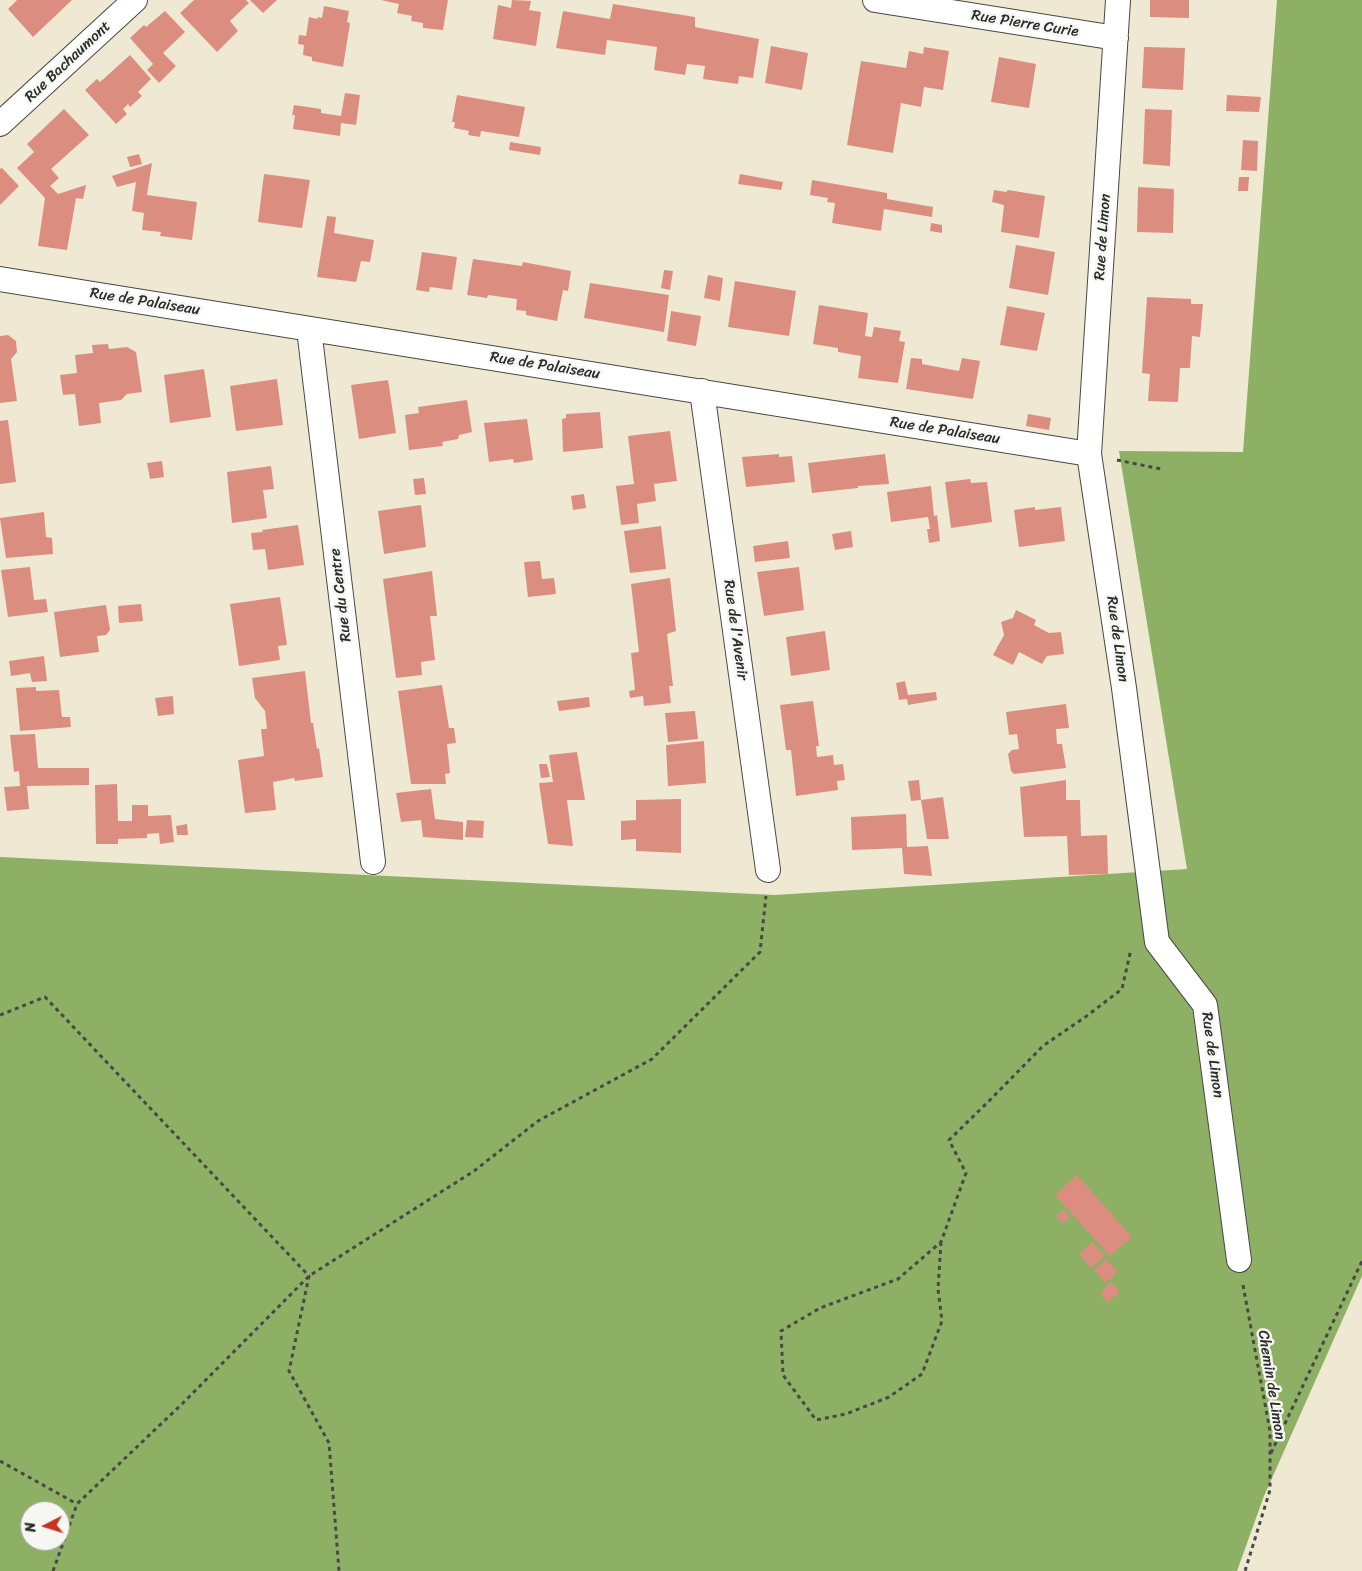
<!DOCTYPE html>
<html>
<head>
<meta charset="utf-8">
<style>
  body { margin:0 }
  #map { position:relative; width:1362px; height:1571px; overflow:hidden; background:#efe9d3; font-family:Sriracha,sans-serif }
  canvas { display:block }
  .north { position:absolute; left:20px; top:1501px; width:50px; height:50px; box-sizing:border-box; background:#f6f6f2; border:1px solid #a5a5a2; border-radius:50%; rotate:265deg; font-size:14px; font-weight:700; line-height:20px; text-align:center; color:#2b2b2b }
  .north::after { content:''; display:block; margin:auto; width:18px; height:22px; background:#c8321e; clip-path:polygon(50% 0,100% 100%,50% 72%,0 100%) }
</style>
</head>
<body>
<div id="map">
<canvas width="1362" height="1571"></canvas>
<div class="north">N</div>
</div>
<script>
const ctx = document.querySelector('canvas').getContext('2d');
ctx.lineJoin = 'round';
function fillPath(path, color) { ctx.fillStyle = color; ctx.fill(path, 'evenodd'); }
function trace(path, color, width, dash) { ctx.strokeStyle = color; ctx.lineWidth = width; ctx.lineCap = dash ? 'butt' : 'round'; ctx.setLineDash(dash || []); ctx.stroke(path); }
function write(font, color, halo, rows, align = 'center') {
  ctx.font = font + ' Sriracha,sans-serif'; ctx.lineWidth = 5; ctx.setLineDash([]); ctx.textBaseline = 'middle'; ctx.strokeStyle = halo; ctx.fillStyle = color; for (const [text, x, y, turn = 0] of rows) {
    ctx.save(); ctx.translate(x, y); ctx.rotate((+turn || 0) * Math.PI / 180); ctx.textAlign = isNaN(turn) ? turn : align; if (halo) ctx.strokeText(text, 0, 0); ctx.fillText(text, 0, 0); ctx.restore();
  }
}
fillPath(new Path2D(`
  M1277,0H1362V1276L1264,1496L1237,1571H0V857L775,895L1187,869L1119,451L1243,452ZM30,1511H60V1541H30Z`), '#8eb065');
fillPath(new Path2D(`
  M17,0H72L33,37L8,9Z
  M194,0H246L249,3L230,21L238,31L217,52L180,13Z
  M250,0H277L263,13Z
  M381,0H448L443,30L423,28V23L411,21L412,16L397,13L399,4Z
  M512,0L531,1L529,10L541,12L536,46L493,39L498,5L511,8Z
  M1150,0H1189V18L1150,17Z
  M613,4L695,17V27L759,39L753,78L739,76L738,84L703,79L705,66L687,64L685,75L654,70L657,47L607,40L605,55L556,48L563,11L610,19Z
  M324,6L349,11L347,22L350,23L343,67L312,61V57L303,55L304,45L298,44L299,35L306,36L309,17L317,19L318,17L322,18Z
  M165,11L185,32L163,53L176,66L159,83L147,70L153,64L130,38L144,25L146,27Z
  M771,46L808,53L802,90L765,83Z
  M924,47L949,51L943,90L924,87L921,107L901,103L893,153L847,145L861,61L906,68L909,51L923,54Z
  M1144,47L1185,48L1183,90L1142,88Z
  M130,55L151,79L138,92L142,96L130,107L128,104L123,109L127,114L116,124L85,90L97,79L100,82Z
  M999,57L1036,64L1029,108L991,102Z
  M345,93L360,95L356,125L341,123L340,136L293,129L295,115H292L294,105L321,109V113L341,116Z
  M457,95L525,107L519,137L481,131L480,137L468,135L469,131L454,128L455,122H452Z
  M1227,95L1261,97L1259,112L1226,111Z
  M64,109L89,135L51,169L59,178L50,186L58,194L86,185L83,199L76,198L67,250L38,246L45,198L17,168L34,152L27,144Z
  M1145,109L1172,110L1170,166L1143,164Z
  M1243,140L1258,141L1257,171L1241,170Z
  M510,142L541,147L540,155L509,150Z
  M139,154L142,164L130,167L127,157Z
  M152,163L147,195L197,202L192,240L160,236L161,232L142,230L144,213L132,211L136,182L117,187L112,176Z
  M2,168L19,186L0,205V169Z
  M264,174L310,180L302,228L258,222Z
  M740,174L783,182L781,190L738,184Z
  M1239,177H1249L1248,191H1238Z
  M812,180L887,193V199L933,207L932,217L884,209L881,231L832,223L835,203L827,202L828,198L810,195Z
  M1138,187L1174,189L1173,233L1137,232Z
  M994,190L1006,192L1008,190L1045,196L1039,238L1001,232L1004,205L992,202Z
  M327,216L336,217L334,233L374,240L370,262L361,261L356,282L317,277Z
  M931,223L942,225V233L930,231Z
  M1016,245L1055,252L1048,295L1009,288Z
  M422,252L457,257L452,290L430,287L429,292L416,290Z
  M473,259L522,266L523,262L571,271L568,291L563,290L557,321L526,315V311L516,310L517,299L488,295L487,298L467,295Z
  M664,270L673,271L670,290L661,288Z
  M708,275L723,278L720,301L704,298Z
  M735,281L796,291L789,336L728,327Z
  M590,283L669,295L664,332L584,318Z
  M1147,297L1191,299V304H1203L1200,337L1192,336L1190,368H1180L1178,402L1148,401L1150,374L1142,373Z
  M819,305L868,313L865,336L872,337L874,327L901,331L899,341L905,342L898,383L858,378L861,356L838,352V348L813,344Z
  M1007,306L1045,313L1037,351L1000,345Z
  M671,311L701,316L696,346L667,341Z
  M8,335L16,341L17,352L11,359L17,401L0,403V336Z
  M108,344L109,349L127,347L136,352L142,392L127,394L121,400L99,403L101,423L79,426L75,394L63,395L60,375L77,373L75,355L93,353L92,345Z
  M911,358L922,359V364L959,371L962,358L980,361L973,399L906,389Z
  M204,369L211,417L170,423L164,375Z
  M277,379L283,425L236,431L230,386Z
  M388,380L396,433L359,439L351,385Z
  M467,400L472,432L459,435L458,439L442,442L443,446L409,450L405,415L419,413L418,407Z
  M600,412L603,448L563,452L562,419L566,418V414Z
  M1028,414L1051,418L1049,430L1026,426Z
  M527,419L533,460L514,463L513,459L489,462L484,423Z
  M8,420L16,482L0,484V421Z
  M670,431L677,481L654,484L656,501L637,504L639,523L621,525L616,486L634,484L628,436Z
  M779,454V457L792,456L795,482L746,487L742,457Z
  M885,454L889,484L858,486V488L812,493L808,463Z
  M162,461L164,477L150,479L147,463Z
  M271,466L274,489L263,490L267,518L232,523L227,472Z
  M424,478L426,494L415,495L413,479Z
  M970,479L971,483L987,482L992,522L951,528L945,482Z
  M931,486L934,516L937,515L940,541L929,543L927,529H930L928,517L891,522L887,492Z
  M584,494L586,508L573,510L571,496Z
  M421,505L426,547L384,554L378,511Z
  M1035,507V510L1061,507L1065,541L1019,547L1014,510Z
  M44,512L46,537L52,538L53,554L6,558L0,518Z
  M298,525L304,565L268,570L265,549L253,550L251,533L263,532L262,530Z
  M661,526L666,569L630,573L624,531Z
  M851,531L853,547L835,550L832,534Z
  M788,541L790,558L755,562L753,546Z
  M540,561L542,579L554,578L556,594L528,597L524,562Z
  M30,567L34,600L46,599L48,612L8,617L1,570Z
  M799,567L804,610L764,616L757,572Z
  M432,571L437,616H430L435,660L421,662L422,675L396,678L383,579Z
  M670,578L676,631L667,634L673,686H669L671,703L644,706L643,696L630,698L629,691L635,690L631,653L639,652L631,584Z
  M280,597L287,645L278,646L280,660L239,666L230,604Z
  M141,604L143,621L119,623L118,606Z
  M106,605L110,630L106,635L97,636L99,652L60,657L54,612Z
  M1016,610L1036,620L1034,625L1049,633L1061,632L1064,654L1047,656L1042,664L1019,652L1013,665L993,655L1004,635L1001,622L1013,618Z
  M825,631L830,670L791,676L786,637Z
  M44,656L47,681L32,682L30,673L11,676L9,661Z
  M305,671L311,723H313L317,749L319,748L323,777L295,781L294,778L273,782L276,810L245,813L238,760L264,756L261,729H267L265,711L255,698L252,678Z
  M905,681L908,695L936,692L937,700L908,705L907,699L899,700L896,683Z
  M442,685L449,728H454L456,743L447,744L450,773L445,774L446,784H411L398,691Z
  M36,687V691L59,690L62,717H70L71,727L20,731L16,688Z
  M173,696L174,714L158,716L155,698Z
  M589,697L590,707L559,711L557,701Z
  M813,701L819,746H816L817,757L833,755L834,765L843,764L845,780L837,781L838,790L796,796L791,750H786L780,705Z
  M1066,704L1069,728L1056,729L1057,744H1062L1066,768L1014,774L1011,771L1008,754L1012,750L1019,749L1017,734L1009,735L1006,712Z
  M695,711L698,739L668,742L665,713Z
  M35,734L38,768H89V785L27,786L29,809L7,811L4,787L20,786L19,771L14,772L10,735Z
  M704,741L706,783L668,786L666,745Z
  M577,752L585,800H567L573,846L548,844L539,783L553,782L549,755Z
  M539,764H547L550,777L541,778Z
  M919,780L921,800L911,801L908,781Z
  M1066,780V800H1080L1081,836L1107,835L1108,874L1069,875L1067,836L1024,837L1020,787Z
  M117,784L118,821H132V805H148V816L171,815L174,842L160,844L159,833L147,834V838L118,839V844H96L95,785Z
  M431,789L435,819L463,822V840L423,837L421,820L401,822L396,793Z
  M943,797L949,839H927L921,800Z
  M681,799V853L636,851V839L621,840V821L636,820V800Z
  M906,814L907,847L928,846L932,876L904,874L902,848L852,850L851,817Z
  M467,820L484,821L483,838L465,837Z
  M187,824L188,835H177L176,826Z
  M1077,1175L1132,1237L1110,1256L1055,1195Z
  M1063,1210L1070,1217L1062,1224L1056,1216Z
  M1092,1242L1105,1256L1091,1268L1079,1254Z
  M1106,1259L1118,1272L1105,1283L1094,1270Z
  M1111,1282L1120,1291L1108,1303L1100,1293Z`), '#db8e80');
const minor = new Path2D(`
  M875,0L1116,38
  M1118,0L1089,454L1124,688L1157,942L1205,1005L1239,1260
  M0,124L135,0
  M0,279L1089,454
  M309,329L373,862
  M702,391L768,870`);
trace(minor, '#484844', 26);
trace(new Path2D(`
  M1117,460L1161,469
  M0,1015L45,997L309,1276L289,1371L329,1443L339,1571
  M941,1242L938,1289L942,1321L922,1374L889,1397L846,1414L816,1420L783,1375L781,1331L820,1308L898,1279L941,1242L966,1173L949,1140L991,1099L1043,1046L1088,1015L1122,989L1131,949
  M1243,1285L1270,1431V1490L1245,1571
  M1271,1453L1362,1261
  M0,1461L77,1504
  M53,1571L77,1504L183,1403L309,1276L474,1171L538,1121L652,1059L760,952L766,896`), '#484844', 3, [4, 4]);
trace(minor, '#fff', 24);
write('15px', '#2b2b2b', '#f6f6f2', [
  ["Rue Pierre Curie",1025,24,9],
  ["Rue Bachaumont",68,62,-43],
  ["Rue de Limon",1103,237,-86],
  ["Rue de Palaiseau",145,302,9],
  ["Rue de Palaiseau",545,366,9],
  ["Rue de Palaiseau",945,431,9],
  ["Rue du Centre",341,595,-97],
  ["Rue de l'Avenir",735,630,82],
  ["Rue de Limon",1117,639,82],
  ["Rue de Limon",1212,1055,82],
  ["Chemin de Limon",1271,1385,81]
]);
</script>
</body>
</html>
